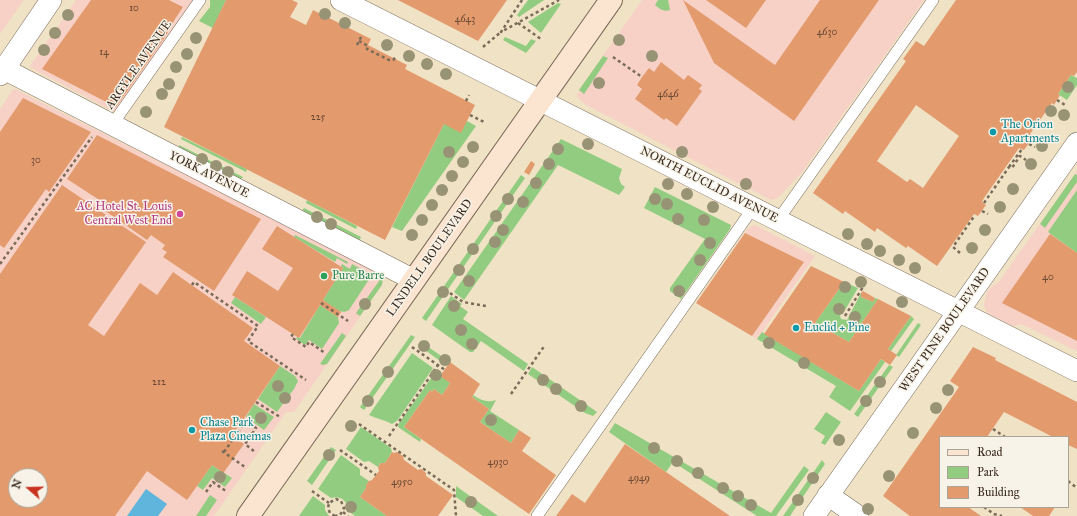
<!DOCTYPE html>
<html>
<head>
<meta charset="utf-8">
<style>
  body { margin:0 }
  #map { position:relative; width:1077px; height:516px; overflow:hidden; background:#f0e2c5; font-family:"IM FELL Great Primer",serif }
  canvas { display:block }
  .legend { position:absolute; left:939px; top:436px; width:130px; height:72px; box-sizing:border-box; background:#f7f3e8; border:1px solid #aca397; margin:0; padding:5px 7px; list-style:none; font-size:12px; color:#3b2a1e }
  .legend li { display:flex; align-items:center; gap:8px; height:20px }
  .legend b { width:20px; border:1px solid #aca397 }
  .north { position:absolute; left:8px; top:468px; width:40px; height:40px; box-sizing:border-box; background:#f7f3e8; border:1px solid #aca397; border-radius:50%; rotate:290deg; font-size:11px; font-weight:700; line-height:16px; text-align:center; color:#3b2a1e }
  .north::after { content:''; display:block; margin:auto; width:14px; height:18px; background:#c8321e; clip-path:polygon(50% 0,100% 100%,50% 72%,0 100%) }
</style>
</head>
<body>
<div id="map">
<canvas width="1077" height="516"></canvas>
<ul class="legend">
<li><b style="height:5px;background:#fce5d0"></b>Road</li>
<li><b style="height:11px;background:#92cc80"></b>Park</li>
<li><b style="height:11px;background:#e39a6d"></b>Building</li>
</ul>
<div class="north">N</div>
</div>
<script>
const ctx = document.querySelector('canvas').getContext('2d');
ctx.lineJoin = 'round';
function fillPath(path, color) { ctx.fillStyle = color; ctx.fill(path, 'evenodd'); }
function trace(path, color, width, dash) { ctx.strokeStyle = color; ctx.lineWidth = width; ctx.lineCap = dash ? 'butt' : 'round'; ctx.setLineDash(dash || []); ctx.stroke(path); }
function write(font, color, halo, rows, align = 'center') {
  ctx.font = font + ' "IM FELL Great Primer",serif'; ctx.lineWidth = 3; ctx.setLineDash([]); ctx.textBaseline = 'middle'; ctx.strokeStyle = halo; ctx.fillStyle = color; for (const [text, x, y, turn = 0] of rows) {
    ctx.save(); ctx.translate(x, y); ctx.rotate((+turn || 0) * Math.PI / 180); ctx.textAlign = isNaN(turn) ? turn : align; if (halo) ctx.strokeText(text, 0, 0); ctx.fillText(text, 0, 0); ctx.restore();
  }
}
fillPath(new Path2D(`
  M0,0H24L0,34Z
  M76,0H195L116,113L31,68L30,66Z
  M642,0H924L803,171L779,197L776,199L771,200L586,105L579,99L577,96L581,87Z
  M15,89L375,270L383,279L382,285L294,412H286L214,516H0V109L12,91ZM16,476H40V500H16Z
  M1077,171V351L1023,325L1020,324L1015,326H1012L988,313L986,310L984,305L987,292L991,287L998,283Z
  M755,225L815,256L757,339L696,303L748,228Z`), '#f7d1c6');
fillPath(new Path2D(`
  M210,0H226L213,28L199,21L210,7Z
  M528,0H544L519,17L517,15Z
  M658,0H668L670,10C663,12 660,9 655,5Z
  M558,3L561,4L541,33L528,22Z
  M505,37L526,46L531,39L536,41L526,53L503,40Z
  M603,56L608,58L584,94L579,90Z
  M1071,75L1077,78V85L1067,100L1058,94Z
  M467,121L476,126L402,231L392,227L444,124Z
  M182,137L247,169L246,172L181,139Z
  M561,139L622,169L619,178L621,184L625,187L619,195L558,165L464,300L454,292Z
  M179,145L243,177L241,179L238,180L179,148Z
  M1075,174L1077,175V182L1045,228L1040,224Z
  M521,175L525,178L426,321L422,318Z
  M655,187L731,225L730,229L681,299L670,291V288L705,239L644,208Z
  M1077,190V253L1048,232Z
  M307,200L357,226L356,229L306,203Z
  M304,208L361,237L359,242L302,211Z
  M295,235L348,262L347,264L337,258L335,262L294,237Z
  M342,264L350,269L352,264L365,271L370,278L349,310C341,316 330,305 323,300L343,268L341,266Z
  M382,277L383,279L382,285L360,316L356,313Z
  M844,282L858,288L845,310L842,311L840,315L841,319L847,320L861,293V297L873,302L875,298L878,299L849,342L815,323Z
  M451,296L462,304L460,306L468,312L463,319L528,364L524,371L481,341L473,352H470L432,325Z
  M235,297L266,317L261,324L231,303Z
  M320,305L338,317L339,323L322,349L309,340L305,345L296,339L297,337L300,338Z
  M911,316L914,319L891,351L888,349Z
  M918,323L921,325L899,357L896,355Z
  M762,332L859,391L881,359L885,362L850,411L829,397L836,386L757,339Z
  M342,333L346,336L327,364L323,365L320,364Z
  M411,335L415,337L364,410L360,407Z
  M421,342L450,362L447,366L418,345Z
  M412,353L433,368L397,421L392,424C385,420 377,419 369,415Z
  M889,365L893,367L858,417L854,414Z
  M280,366L295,376L298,381L294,389L277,412L258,399Z
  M532,367L597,412L593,416L585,413L528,374Z
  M437,370L450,383L442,395L434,389L432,392L430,390L404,427L421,439L420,442L398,427L399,423Z
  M473,395C480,400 488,403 496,400L490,411L519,430L511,443L480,422L489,409L472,397Z
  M254,404L274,417L264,430L246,417Z
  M826,412L841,422L825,445L821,443L825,436L814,429Z
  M615,423L771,513L804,466L809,470L776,516H757L673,462L666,472L609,432Z
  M361,427L391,448L392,452L385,463H381L378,467L369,461L364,462L346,449Z
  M331,447L336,450L312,485L307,481Z
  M341,455L360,469V475L369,481L366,485V488L360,497L387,516H355L347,510C348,500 340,495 331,498L318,489Z
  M822,460L825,464L790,516H783Z
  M212,465L232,478L225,487L212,478L203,490L197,486Z
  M456,486L498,516H483L456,497Z
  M210,495L217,500L206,516H196Z
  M313,496L325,505V510L329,516H299Z`), '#92cc80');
fillPath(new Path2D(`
  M146,489L167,504L158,516H127Z`), '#5fb5db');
fillPath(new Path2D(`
  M91,0H169L183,7L175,19L165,37L116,107L42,69Z
  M226,0H292L298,3L290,17L306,25L313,10L371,39L368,45L407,65L405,69L475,105L461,133L444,124L385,240L164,127Z
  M398,0H507L478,41Z
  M683,0L775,65L820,0H879L794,121L714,63Z
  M706,0H766L746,28Z
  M956,0H1077V72L1074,76L1071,75L1058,94L1060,95L1054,105L1052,103L1030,134L1034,136L1024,150L1019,148L984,198L982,202L986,205L978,216L974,214L937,266L908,246L906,248L877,228L875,232L845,211L843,214L813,193L906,61L903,59L916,41L924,46ZM916,105L959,136L923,188L910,179L907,182L877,161Z
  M661,62L684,80L688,75L702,85L699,89L702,91L677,126L666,118L664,120L635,99L642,89L637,85L642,77L649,68L654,72Z
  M23,98L91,132L49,192L46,189L4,248L0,245V132Z
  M97,135L261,219L214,291L163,257L167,252L162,249L165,245L151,235L147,240L101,208L104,203L67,179Z
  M531,161L535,164L529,175L524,172Z
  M62,185L146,242L88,325L104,336L140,283L157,295L173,272L253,328L244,341L280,366L232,436L244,444L224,472V473L212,465L187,500L147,471L115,516H0V274ZM16,476H40V500H16Z
  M277,226L343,268L323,300L341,312L338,317L320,305L299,338L232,295L247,271L278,291L293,268L262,249Z
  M745,233L804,262L752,336L696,303Z
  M1050,234L1077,253V341L1002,303Z
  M811,266L844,282L815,323L849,342L878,299L911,316L888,349L897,355L890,365L881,359L859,391L764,334Z
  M863,291L875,298L873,302L861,297V293Z
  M973,347L996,358L995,360L1077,402V449L1068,445V437H1053L1004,412L987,437H940V507H968L981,516H910L883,496L959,387L950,381Z
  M450,362L480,384L472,397L489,409L480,422L511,443L519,430L531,438L522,451L556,475L529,514L404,427L430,390L432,392L434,389L442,395L450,383L440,376Z
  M625,444L666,472L730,516H556L572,494L585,503Z
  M392,452L394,453L397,452L403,456L404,460L418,470L421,469L426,473V476L453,495L438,516H387L360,497L366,488V485L369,481L372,480L379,471L378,467L381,463H385Z
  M1020,507H1055L1049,516H1033Z`), '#e39a6d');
const lane = new Path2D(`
  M112,125L200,0
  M778,220L933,0
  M537,516L753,208`);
const street = new Path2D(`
  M341,0L1077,371
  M4,69L414,280
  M0,75L51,0
  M828,495L858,516
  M814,516L1077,143`);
const secondary = new Path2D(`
  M248,516L611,0`);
trace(lane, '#7a6a58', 12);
trace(street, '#7a6a58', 22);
trace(secondary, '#7a6a58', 24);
trace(new Path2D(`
  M522,0L501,32L559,0
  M518,23L541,39
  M359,41L368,46L367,49L389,60H393L396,57
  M357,45L362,35
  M483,47L501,32
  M613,57L642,77
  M1057,100L1065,105
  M466,101L469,95
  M470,115L484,122
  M1029,144L1035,147
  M1009,167L1022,149
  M984,203L1009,167L1012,168L1020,156L1026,160
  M982,211L988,214
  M960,253L953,247L975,215
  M0,264L92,137
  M192,285L194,282L258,326L248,341L306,380
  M450,293L463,302L486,306
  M321,303L348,321
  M845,316L863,287
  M293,334L291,337L306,347L309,342L325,353
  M412,347L445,370
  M511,394L545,345
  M256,402L280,417
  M359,424L454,490L456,516
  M993,429L1005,437
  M389,436L438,365
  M340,450L376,475
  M222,451L245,467
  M224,452L246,421L256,428L245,444L255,452
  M1068,481L1077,488
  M312,491L329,503
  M206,492L213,482L227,492
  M984,507L994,514L1002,516
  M343,512L348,516
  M335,516L330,513L328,508L329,503L336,499L341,501L344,508L340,515L335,516`), '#7a6a58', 2.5, [3, 3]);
trace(lane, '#fff', 11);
trace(street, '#fff', 21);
trace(secondary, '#fce5d0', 22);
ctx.fillStyle = '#999376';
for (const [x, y] of [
  [325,14],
  [68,15],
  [345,23],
  [55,33],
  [196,38],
  [619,40],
  [387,45],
  [44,50],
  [187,54],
  [409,56],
  [652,56],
  [427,64],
  [176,67],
  [446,74],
  [599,83],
  [169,84],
  [1068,87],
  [162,94],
  [1051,111],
  [146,112],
  [1064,115],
  [588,144],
  [1042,146],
  [473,147],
  [558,149],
  [449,152],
  [682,152],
  [202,159],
  [463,162],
  [549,164],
  [1031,164],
  [216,166],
  [228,172],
  [452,176],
  [536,183],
  [668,184],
  [746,184],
  [1013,189],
  [442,190],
  [687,194],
  [508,199],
  [655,199],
  [523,202],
  [667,204],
  [432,205],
  [713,207],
  [1000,207],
  [496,216],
  [317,217],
  [678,219],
  [422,220],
  [704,220],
  [331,224],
  [503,230],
  [985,230],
  [848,234],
  [412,235],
  [495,242],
  [710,243],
  [867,244],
  [972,248],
  [473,249],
  [880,251],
  [700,260],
  [899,260],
  [915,268],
  [459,270],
  [469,281],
  [861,282],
  [845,287],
  [679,291],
  [443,292],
  [902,302],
  [365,304],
  [454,306],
  [839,309],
  [855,317],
  [461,330],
  [769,343],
  [472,344],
  [424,346],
  [445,360],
  [804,363],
  [388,372],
  [436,375],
  [543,380],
  [880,382],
  [278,386],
  [556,389],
  [948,390],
  [285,398],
  [368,401],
  [866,401],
  [581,406],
  [936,408],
  [261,418],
  [491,420],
  [351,426],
  [913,433],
  [839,440],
  [654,448],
  [329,455],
  [677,461],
  [698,473],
  [889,476],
  [220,477],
  [813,478],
  [723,488],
  [738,496],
  [798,500],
  [471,502],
  [751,505],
  [351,507],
  [868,509]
]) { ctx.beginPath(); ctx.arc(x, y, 6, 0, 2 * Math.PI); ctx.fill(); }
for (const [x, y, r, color] of [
  [993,132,4,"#0f9aa8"],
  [180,214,4,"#d1479c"],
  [324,276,4,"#2e9e5b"],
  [796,328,4,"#0f9aa8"],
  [192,430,4,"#0f9aa8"]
]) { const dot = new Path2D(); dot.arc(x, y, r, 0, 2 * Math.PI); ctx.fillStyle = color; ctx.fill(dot); trace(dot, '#f7f3e8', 1.5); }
write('10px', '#654632', null, [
  ["10",134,9],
  ["4643",465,20],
  ["4630",827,33],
  ["14",104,53],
  ["4646",668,95],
  ["225",318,118],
  ["30",36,161],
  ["40",1048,278],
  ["212",159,383],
  ["4930",498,463],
  ["4949",639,479],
  ["4950",402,483]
]);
write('12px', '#3b2a1e', '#f7f3e8', [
  ["ARGYLE AVENUE",139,65,-55],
  ["YORK AVENUE",209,175,27],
  ["NORTH EUCLID AVENUE",709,185,27],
  ["LINDELL BOULEVARD",430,258,-55],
  ["WEST PINE BOULEVARD",945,330,-55]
]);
write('12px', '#0d838f', '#f7f3e8', [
  ["The Orion",1001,125],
  ["Apartments",1001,139],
  ["Euclid + Pine",804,328],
  ["Chase Park",200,423],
  ["Plaza Cinemas",200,437]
], 'left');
write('12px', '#b23c85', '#f7f3e8', [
  ["AC Hotel St. Louis",172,207],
  ["Central West End",172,221]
], 'right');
write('12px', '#27864d', '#f7f3e8', [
  ["Pure Barre",332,276]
], 'left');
</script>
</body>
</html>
